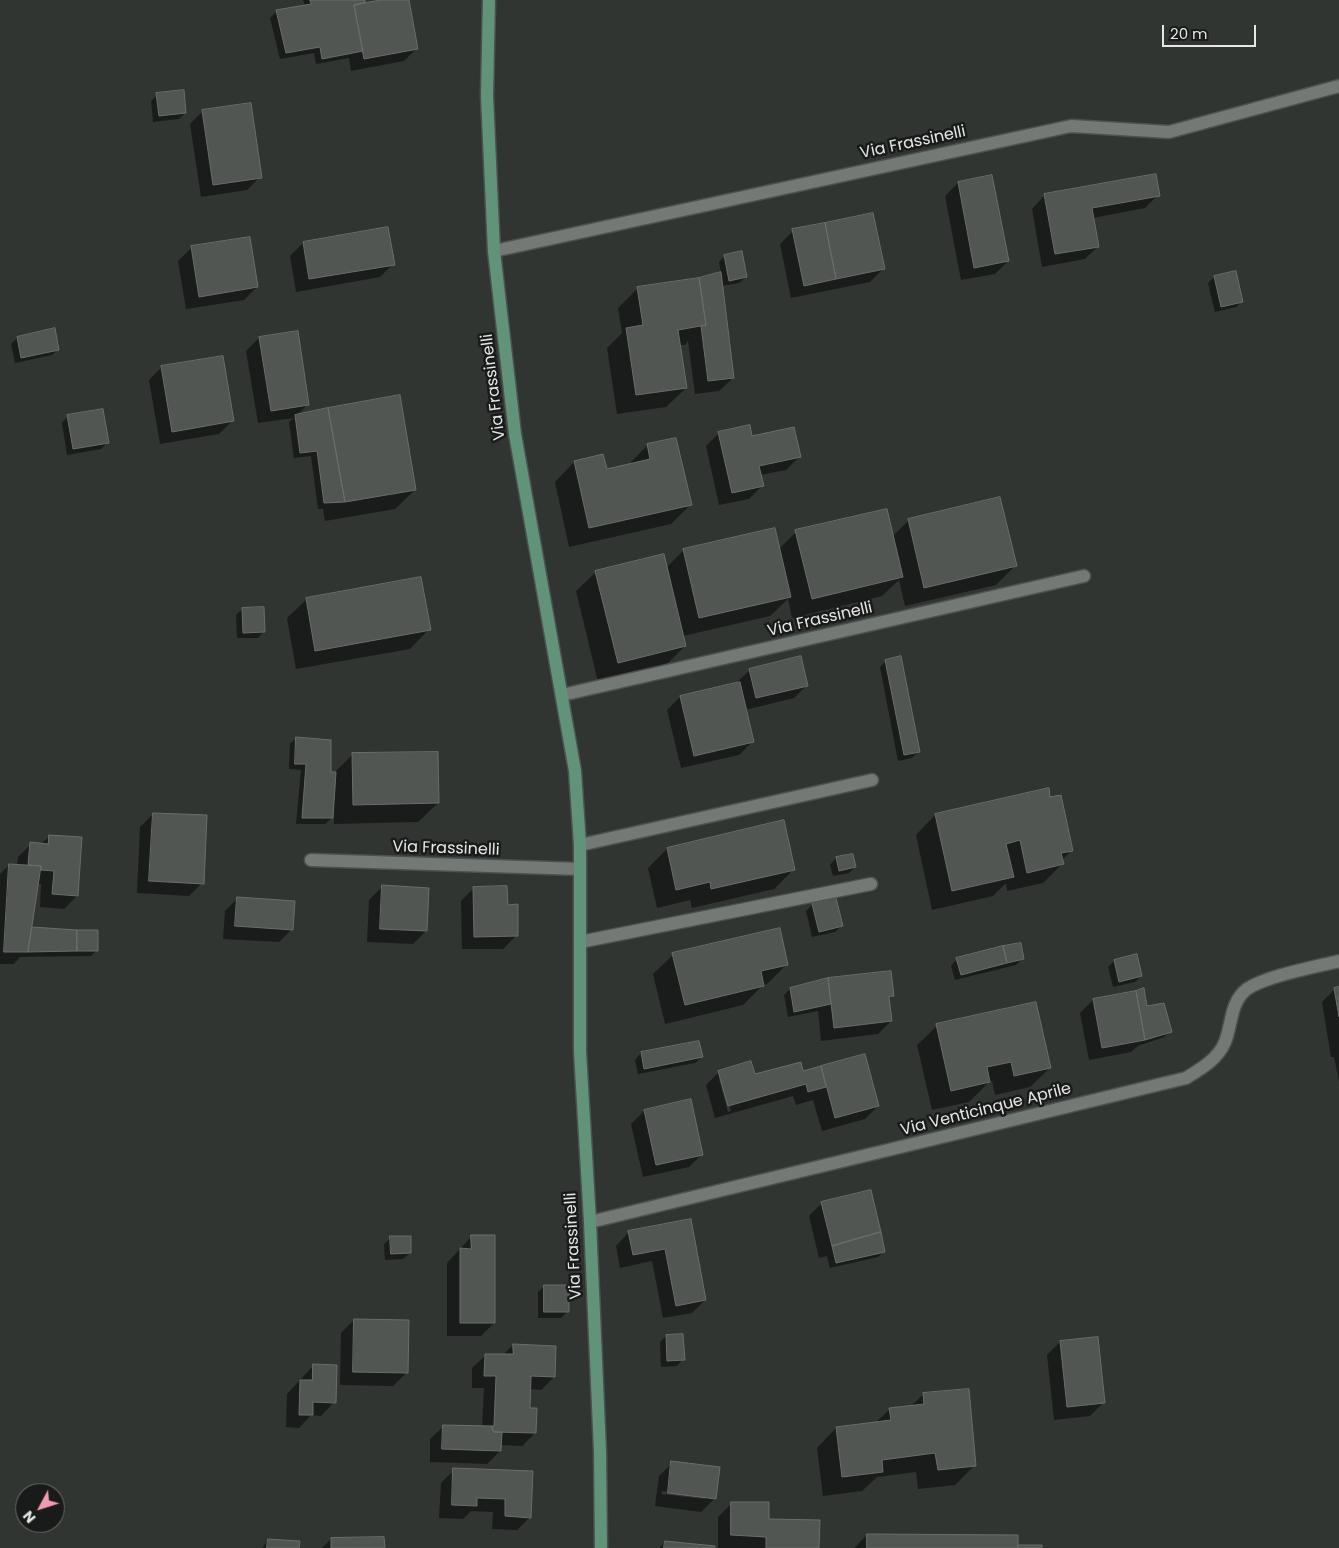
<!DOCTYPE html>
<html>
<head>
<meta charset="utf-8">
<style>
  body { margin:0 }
  #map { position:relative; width:1339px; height:1548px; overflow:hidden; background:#303531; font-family:Poppins,sans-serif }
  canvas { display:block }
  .north { position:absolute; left:15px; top:1483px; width:50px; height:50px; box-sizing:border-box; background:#191b1a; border:1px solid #6a6d6b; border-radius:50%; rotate:230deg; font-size:14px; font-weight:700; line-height:20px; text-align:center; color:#e4e7e5 }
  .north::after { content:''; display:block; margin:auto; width:18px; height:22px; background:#f29aaf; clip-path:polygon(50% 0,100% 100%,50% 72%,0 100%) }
  .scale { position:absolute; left:1162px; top:25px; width:94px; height:22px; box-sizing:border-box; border:2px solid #e4e7e5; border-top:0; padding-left:6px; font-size:15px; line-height:18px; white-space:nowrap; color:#e4e7e5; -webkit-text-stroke:4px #191b1a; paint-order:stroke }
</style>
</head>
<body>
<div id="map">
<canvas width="1339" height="1548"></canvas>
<div class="north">N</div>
<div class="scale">20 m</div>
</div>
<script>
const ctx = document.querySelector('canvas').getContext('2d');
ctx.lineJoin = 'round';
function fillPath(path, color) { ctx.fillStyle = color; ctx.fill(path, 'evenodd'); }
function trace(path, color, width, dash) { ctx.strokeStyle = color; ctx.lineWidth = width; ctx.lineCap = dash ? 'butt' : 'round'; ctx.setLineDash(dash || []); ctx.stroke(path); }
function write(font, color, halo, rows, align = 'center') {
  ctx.font = font + ' Poppins,sans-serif'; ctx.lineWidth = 5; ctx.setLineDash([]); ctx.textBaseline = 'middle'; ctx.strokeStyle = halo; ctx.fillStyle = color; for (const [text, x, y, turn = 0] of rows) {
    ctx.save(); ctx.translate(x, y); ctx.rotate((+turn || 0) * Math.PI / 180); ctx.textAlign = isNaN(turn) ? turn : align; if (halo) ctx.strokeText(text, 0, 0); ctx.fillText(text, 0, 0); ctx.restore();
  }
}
fillPath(new Path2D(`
  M303,0H364L361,5L389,0H408L417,48L404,61L351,71L349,58L316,64L314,53L280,59L270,18L276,12L305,6Z
  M157,95L185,113L179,119L153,122L151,101Z
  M203,111L260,177L247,190L201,197L190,124Z
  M958,183L1008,261L995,274L961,280L945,196Z
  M1045,195H1158L1145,208L1093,218L1098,246L1085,259L1042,267L1032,209Z
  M793,231L883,269L870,282L791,298L780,244Z
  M303,243L393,264L380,277L296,292L290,256Z
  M191,248L257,287L244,300L186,309L178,261Z
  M725,256L746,277L739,283L721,286L733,378L719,391L695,394L688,341L685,345H679L686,388L666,407L617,414L607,348L622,333L618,308L638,288L698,280L721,273L719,262Z
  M1214,277L1242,301L1236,307L1215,312L1208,283Z
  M17,338L58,349L52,355L15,363L11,344Z
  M259,338L308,404L296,416L415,490L395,509L325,521L323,509H318L311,456L294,458L289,422L294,418L258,423L246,351Z
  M162,367L232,421L219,434L160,444L149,380Z
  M68,416L107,443L101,449L67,455L62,423Z
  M719,433L751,438L799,457L786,470L760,475L762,486L749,499L719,505L706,446Z
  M675,439L690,505L671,524L569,547L555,482L574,462L606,471L628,465L647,446Z
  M909,520L1015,566L996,585L905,606L899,580L882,596L792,618L788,599L770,616L683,636L685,646L666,665L598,682L576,591L596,572L666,568L684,550L779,549L796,532L893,536Z
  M307,599L429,629L410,649L296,669L287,618Z
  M242,609L264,631L258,638H237L236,615Z
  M886,661L918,752L912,758L898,761L880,667Z
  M750,670L807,685L794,698L745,710L752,742L739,755L681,768L667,710L680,697L736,683Z
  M296,738L330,773H334L353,754L438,803L418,822L334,824V816L325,824H296L301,770L289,769L290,744Z
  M1048,790L1049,799L1072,850L1062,860L1063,863L1043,883L1007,891L1006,883L993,896L932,910L916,835L935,815Z
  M153,814L202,883L189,896L137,893L140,827Z
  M50,836L77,896L64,909L40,907L41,884H38L30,931L32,929L97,950L91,956L20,957L14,964H0V874L9,865H17L18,857L31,844H41Z
  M667,849L794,869L774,889L692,908L690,900L657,908L648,868Z
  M836,858L855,867L849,873L833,876L830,865Z
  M382,887L426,931L413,944L367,942L369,900Z
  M474,888L507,906L516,936L503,949H462L461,901Z
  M238,898L292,929L279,942L223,939L225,911Z
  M835,900L841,926L835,932L812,937L806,911L812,905Z
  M673,955L787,964L767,984L763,985L743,1005L665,1024L653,974Z
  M957,959H1022L1016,965L955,980L951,966Z
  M1114,961L1141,976L1135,982L1113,987L1108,967Z
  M828,980L893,996L889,1000L891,1021L878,1034L821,1041L818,1011L788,1017L784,995L790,989Z
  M1335,989H1339V1082L1334,1057H1331L1322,1002Z
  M1093,1000L1146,1007L1170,1031L1164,1037L1138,1046L1131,1052L1089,1060L1080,1013Z
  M937,1026L1050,1068L1030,1087L995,1095L992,1081L989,1082L969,1102L932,1110L917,1045Z
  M641,1053L702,1057L695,1063L638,1074L635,1060Z
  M864,1056L878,1106L865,1119L822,1131L813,1100L796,1105L793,1096L715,1118L706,1085L719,1072L754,1076L802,1073ZM719,1079H721L731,1111L728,1112Z
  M644,1111L702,1154L689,1167L643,1177L631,1124Z
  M822,1203L884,1251L878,1257L830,1268L827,1256L819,1258L809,1216Z
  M690,1221L705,1300L692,1313L663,1318L652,1261L620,1268L616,1246L629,1232Z
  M472,1236L494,1323L481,1336H447V1263Z
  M391,1238L410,1253L403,1259L385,1260L384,1244Z
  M545,1286L568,1311L561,1318H538V1292Z
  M354,1320L406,1373L393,1386L340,1385L341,1333Z
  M666,1336L683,1359L677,1366L661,1367L660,1342Z
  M1060,1342L1103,1403L1090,1416L1054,1420L1047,1355Z
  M513,1345L554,1377L541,1390L529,1389L528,1409L535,1433L522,1446L500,1445V1451L487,1464L430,1462V1439L444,1426L482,1427L484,1388H472V1368L486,1355H503Z
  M313,1366L334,1402L321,1416L311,1415L299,1428L286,1427L287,1394Z
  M924,1394L975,1465L955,1485L918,1489L916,1472L877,1477L862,1491L823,1496L817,1448L836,1428L875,1423L890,1409L911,1406Z
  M672,1463L718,1468L714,1499L701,1512L655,1506L659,1476ZM662,1491L705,1497V1499L661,1494Z
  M454,1470L532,1472L530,1517L517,1530L492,1529L493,1512L471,1511L463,1519L439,1518L441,1483Z
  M731,1504L767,1520L817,1548H718V1517Z
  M867,1535L1016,1548H854Z
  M331,1539L383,1548H322Z
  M268,1540L298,1548H262Z
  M665,1542L714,1548H659Z`), '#0007');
const building = new Path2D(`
  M310,0H365V3L354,5L363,51L322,59L320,47L286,53L276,10L311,4Z
  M381,0H409L418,49L364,59L354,5Z
  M184,90L186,113L159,116L156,93Z
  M251,103L262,178L213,185L202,110Z
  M1156,174L1160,196L1092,208L1099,247L1055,254L1044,194Z
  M992,175L1009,261L974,268L958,182Z
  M873,213L885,269L836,279L825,223Z
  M825,223L836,279L804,286L792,229Z
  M388,227L395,265L309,279L303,242Z
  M250,237L258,287L199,297L191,246Z
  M742,251L747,277L729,281L724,255Z
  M1236,271L1243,302L1221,307L1214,276Z
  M721,272L734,378L708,381L701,326L706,325L699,278Z
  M699,278L706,325L678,330L687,388L636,395L626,328L643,325L637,287Z
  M55,328L59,350L21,358L17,337Z
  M298,331L309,405L271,411L259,337Z
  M223,356L234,421L172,432L161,366Z
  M400,395L416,490L345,502L328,408Z
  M328,408L345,502L324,503L317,451L300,453L295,415Z
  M103,409L109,443L73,449L67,415Z
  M750,425L752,436L794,427L801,457L759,466L764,486L732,493L718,432Z
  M676,438L692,505L589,528L574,461L603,454L607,469L650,459L647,444Z
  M1000,497L1017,566L924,588L908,519Z
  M887,509L903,577L812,599L795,530Z
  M775,528L791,597L699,618L683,549Z
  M664,554L686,646L618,663L595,571Z
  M421,577L431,630L315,651L306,598Z
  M264,607L265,632L243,633L242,608Z
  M801,656L808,686L756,698L749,669Z
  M901,656L920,752L904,755L885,660Z
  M740,682L754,742L694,756L680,696Z
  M296,737L331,740V772H336L333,818H302L306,764H295Z
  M438,752L439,803L353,805L352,753Z
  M1049,788L1050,797L1061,795L1073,851L1061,853L1064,864L1027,873L1020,840L1006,844L1014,877L952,891L935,814Z
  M153,813L207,815L204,884L149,881Z
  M784,820L795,870L711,889L710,882L676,890L667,848Z
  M49,835L82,837L78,896L52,894L54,871L41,870V866L28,865L30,842L48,844Z
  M853,854L856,867L839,871L836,857Z
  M9,864L41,866L28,952H4Z
  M382,885L429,888L427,931L380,929Z
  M507,886L508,905L518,904V936L474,937L473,887Z
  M237,897L295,901L293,930L235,926Z
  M836,898L843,926L819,932L812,904Z
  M32,927L77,930V951L28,952Z
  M780,928L788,965L761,971L764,986L685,1005L672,953Z
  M77,930H98V951H77Z
  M1021,943L1024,959L1007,963L1003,946Z
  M1003,946L1007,963L961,975L956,958Z
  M1137,954L1142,976L1119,982L1114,960Z
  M891,971L894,996L889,997L892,1021L834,1028L828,978Z
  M828,978L831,1004L794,1012L790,988Z
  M1339,987V1017L1334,988Z
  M1144,988L1147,1006L1164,1003L1172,1032L1145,1040L1136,991Z
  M1136,991L1145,1040L1102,1048L1093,999Z
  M1036,1002L1051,1068L1014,1076L1011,1062L987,1067L990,1082L951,1091L936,1024Z
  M699,1041L703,1057L644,1069L641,1052Z
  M865,1054L879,1106L835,1118L821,1066Z
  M751,1061L755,1074L801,1062L803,1071L821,1066L826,1087L808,1092L806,1084L728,1106L718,1071Z
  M691,1099L703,1155L656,1165L644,1110Z
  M871,1190L881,1232L832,1246L821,1202Z
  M691,1219L706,1300L676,1306L665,1249L633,1255L628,1231Z
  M881,1232L885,1252L836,1263L832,1246Z
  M471,1235H495V1323H460V1248L471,1249Z
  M390,1236H411V1253L391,1254Z
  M544,1285H569V1312H544Z
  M354,1319L409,1320L408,1373L353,1372Z
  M683,1334L685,1360L667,1361L666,1335Z
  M1098,1337L1105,1403L1067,1407L1060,1341Z
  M513,1344L556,1346L555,1377L531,1376L530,1408H537L536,1433L494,1432L491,1426H494L496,1376H484L485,1354H513Z
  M313,1364L337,1365L336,1403L313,1402V1415H299L300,1380H312Z
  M969,1389L976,1466L938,1470L935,1453L882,1460L883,1472L842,1477L836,1427L891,1420L889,1408L924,1404L923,1393Z
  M443,1425L491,1426L494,1432H502L501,1451L442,1449Z
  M671,1461L720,1467L716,1499L668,1493Z
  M453,1468L533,1471L531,1518L505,1516V1499L477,1498V1506L452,1505Z
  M731,1502H769V1519L820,1520L819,1548H766V1537L731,1535Z
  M867,1534L1018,1535V1548H867Z
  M384,1537L385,1548H331V1538Z
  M268,1539L300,1541L299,1548H267Z
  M665,1541L715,1546V1548H664Z
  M1018,1545H1042V1548H1018Z`);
fillPath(building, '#515653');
trace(building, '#696e6a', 1);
const street = new Path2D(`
  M494,251L1071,126L1169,132L1339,86
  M562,695L1084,576
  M580,845L872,780
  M311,860L580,869
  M580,942L871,884
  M590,1222L1186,1078C1201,1069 1218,1059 1225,1042C1232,1025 1230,1002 1247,989C1266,976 1315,967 1339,961`);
const secondary = new Path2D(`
  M489,0L487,96L494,251L515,434L575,771L580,845V1052L590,1222L600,1451L601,1548`);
trace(street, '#4d514e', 15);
trace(secondary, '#4d514e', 15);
trace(street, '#737975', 12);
trace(secondary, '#619378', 12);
write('16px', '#e4e7e5', '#191b1a', [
  ["Via Frassinelli",913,143,-12],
  ["Via Frassinelli",494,387,-97],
  ["Via Frassinelli",820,620,-13],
  ["Via Frassinelli",446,849,2],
  ["Via Venticinque Aprile",986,1110,-14],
  ["Via Frassinelli",574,1246,-93]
]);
</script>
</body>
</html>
